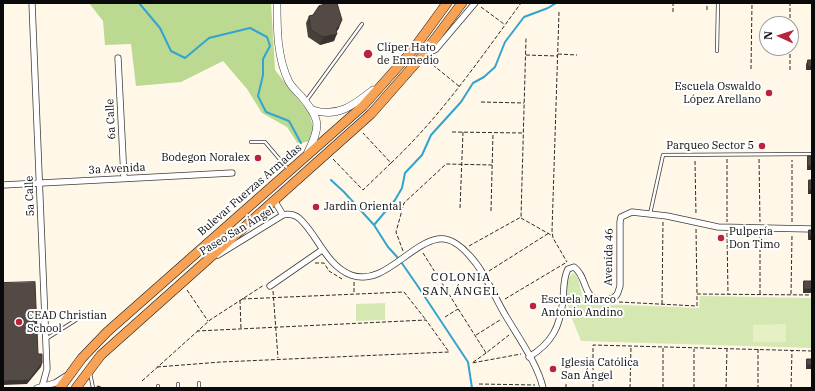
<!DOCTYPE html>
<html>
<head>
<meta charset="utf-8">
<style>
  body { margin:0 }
  #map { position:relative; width:815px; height:391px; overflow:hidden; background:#fff7e7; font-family:"IBM Plex Serif",serif }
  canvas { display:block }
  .frame { position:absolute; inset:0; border:4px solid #0a0a0a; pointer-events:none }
  .north { position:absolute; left:759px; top:16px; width:40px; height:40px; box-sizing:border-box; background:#fff; border:1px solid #9d9d9d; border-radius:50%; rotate:273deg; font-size:11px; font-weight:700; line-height:16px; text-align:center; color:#0a0a0a }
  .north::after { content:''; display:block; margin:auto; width:14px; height:18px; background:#ba223d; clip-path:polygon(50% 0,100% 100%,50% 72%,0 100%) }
</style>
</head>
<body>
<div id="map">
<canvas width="815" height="391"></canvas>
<div class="frame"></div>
<div class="north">N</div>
</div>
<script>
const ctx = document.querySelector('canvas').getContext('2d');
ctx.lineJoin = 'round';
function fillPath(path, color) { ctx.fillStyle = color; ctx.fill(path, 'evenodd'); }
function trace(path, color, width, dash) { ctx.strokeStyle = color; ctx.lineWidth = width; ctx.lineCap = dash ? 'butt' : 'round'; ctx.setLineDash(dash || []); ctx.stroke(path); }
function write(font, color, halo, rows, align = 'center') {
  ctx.font = font + ' "IBM Plex Serif",serif'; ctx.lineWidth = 4; ctx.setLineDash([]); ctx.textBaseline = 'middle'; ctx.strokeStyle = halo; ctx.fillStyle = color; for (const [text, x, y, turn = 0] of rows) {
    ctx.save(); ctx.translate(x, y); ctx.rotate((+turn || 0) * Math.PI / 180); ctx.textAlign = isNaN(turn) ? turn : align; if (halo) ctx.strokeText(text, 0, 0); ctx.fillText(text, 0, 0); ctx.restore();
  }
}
fillPath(new Path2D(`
  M573,273C586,280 571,300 601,304L699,308L700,296L812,298V348L581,341C575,324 556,288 573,273Z
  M385,303V320L356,321V304Z`), '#d5e8b2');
fillPath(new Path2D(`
  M89,3H271L275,70L309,113L314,130L309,141L298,144L287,127L262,113L247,89L223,61L181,82L136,86L131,44L105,45L103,21Z`), '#bbd991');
fillPath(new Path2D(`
  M786,324V342H753V325Z`), '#e6f0c4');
trace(new Path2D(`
  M139,3L160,28L171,51L185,58L209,38L250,28L267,37L270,46L263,59V75L258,96L266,112L289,121L301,143
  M331,180L344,192L374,225L388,247L399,259L417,285L468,362L472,388
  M374,225L395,200L402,188L405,173L422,155L431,135L461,102L473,83L484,77L495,67L505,42L524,17L548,8L556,3`), '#32a4ce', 2);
const service = new Path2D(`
  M717,51L718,3
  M306,101L362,24
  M251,142H265L288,169
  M650,214L663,155L812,154
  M46,339L76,320
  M90,373L93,388
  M199,383V388
  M178,384V388
  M158,386V388`);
const minor = new Path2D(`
  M32,3L47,369L42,387
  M426,54L436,49L475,3
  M118,58L124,178
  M3,185L232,173
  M274,200L283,215
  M218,255L283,215C289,213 296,215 300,219C318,236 326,265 351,275C383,287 409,244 438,239C450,237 462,247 469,255C486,273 494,297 507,318C519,338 538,365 543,388
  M270,286L322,250
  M529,357C552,343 560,327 563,300C564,289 563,278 568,269L574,267C590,279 580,304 609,299C617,298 618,293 620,286V222L621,217L632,212L667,216L718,227L812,229
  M37,388L55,383L66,376`);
const tertiary = new Path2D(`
  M277,3C277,29 277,58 289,82C292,87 297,92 301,96C321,120 321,126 307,154
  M313,110C338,118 354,105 373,90`);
const trunk = new Path2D(`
  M60,388L82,358L107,332L363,106L412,51L447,3
  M76,388L101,355L371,114L422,56L462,3`);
trace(service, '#3d3d3d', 4);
trace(minor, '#3d3d3d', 7);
trace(tertiary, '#3d3d3d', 8);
trace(trunk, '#1b1b1b', 10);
trace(new Path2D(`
  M481,7L504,24
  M707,10V3
  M559,12L552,231L553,238L567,262
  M673,12V3
  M790,24V3
  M558,54L577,55
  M526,55L557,56
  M428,61L460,87
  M751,69L752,3
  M790,70V48
  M481,102L524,103
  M452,132L523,133
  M333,159L363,190L391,163L363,133
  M727,159V222
  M759,159L760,222
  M695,161L696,215
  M391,163C441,116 480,59 521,3
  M460,208L463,132
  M491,211L493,133
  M521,218L551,235
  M792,222V160
  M696,229L697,293
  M727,233L728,294
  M469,246L521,217L526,38
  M403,251L396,232L404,203L446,164L492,165
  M423,253L486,353L509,335
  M315,263H324L329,271L342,279
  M489,271L549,233
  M354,282V293
  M187,290L208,321
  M273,291L278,358
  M760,294V235
  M791,294L792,236
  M242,299L404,292L426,320
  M505,299L567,262
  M240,300L241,329
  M619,302L697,306V294L812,295
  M662,304L663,221
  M445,317L458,309
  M476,335L500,320
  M758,349V388
  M486,353L472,363L521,354
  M157,367L221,362L449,352L426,320L197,331
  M142,381L210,320L264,285
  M479,384L535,385
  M566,388V382
  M593,388V345L812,351
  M630,388L631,346
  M663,388V347
  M694,388V349
  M726,388L727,349
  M791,388L792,351`), '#2c2c2c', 1, [4, 2]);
trace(service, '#fff', 2.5);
trace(minor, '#fff', 5.5);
trace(tertiary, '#fff', 7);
trace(trunk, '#f8a255', 9);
fillPath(new Path2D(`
  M313,15L339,28L336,32L334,41L320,45L308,37L306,23L309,16Z
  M808,60H812V70H806V64Z
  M808,156L812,170H807V160Z
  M809,180H812V194H808V184Z
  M809,230H812L808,240V234Z
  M804,281L812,293H803V285Z
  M807,359H812V369H806V362Z`), '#47403c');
fillPath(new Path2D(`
  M342,20L339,28L335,34H337L334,41L320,45L323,37L336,30Z
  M808,66H812V70H806Z
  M808,166H812V170H807Z
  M809,190H812V194H808Z
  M809,236H812V240H808Z
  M804,289H812V293H803Z
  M42,363L41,367L27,384L3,385V381Z
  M807,365H812V369H806Z`), '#3a3431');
const building = new Path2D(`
  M329,3H337L342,20L336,30L337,34L323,37L311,30L309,16L313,15L319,6Z
  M808,60H812V66H808Z
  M808,156H812V166H808Z
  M809,180H812V190H809Z
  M809,230H812V236H809Z
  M804,281H812V289H804Z
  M35,282L38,354H42V363L29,380L3,381V283Z
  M807,359H812V365H807Z
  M98,386L103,388H97Z`);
fillPath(building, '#534a46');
trace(building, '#3a3431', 1);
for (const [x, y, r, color] of [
  [368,54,5,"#ba223d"],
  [769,93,4,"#ba223d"],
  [762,146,4,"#ba223d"],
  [258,158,4,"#ba223d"],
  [316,207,4,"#ba223d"],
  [721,238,4,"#ba223d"],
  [533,306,4,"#ba223d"],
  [19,322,4,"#ba223d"],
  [553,369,4,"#ba223d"]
]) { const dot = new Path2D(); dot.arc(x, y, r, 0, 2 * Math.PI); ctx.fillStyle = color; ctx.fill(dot); trace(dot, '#fff', 1.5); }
write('11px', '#0a0a0a', '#fff', [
  ["Clíper Hato",377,48],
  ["de Enmedio",377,61],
  ["Escuela Oswaldo",761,87,"right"],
  ["López Arellano",761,100,"right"],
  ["Parqueo Sector 5",754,146,"right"],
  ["Bodegon Noralex",250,158,"right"],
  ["Jardin Oriental",324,207],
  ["Pulpería",729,232],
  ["Don Timo",729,245],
  ["Escuela Marco",541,300],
  ["Antonio Andino",541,313],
  ["CEAD Christian",27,316],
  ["School",27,329],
  ["Iglesia Católica",561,363],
  ["San Ángel",561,376]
], 'left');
write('11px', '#0a0a0a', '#fff', [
  ["6a Calle",111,119,-93],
  ["3a Avenida",117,169,-3],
  ["Bulevar Fuerzas Armadas",250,190,-41],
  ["5a Calle",30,196,-92],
  ["Paseo San Ángel",237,231,-31],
  ["Avenida 46",609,257,-89]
]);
ctx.letterSpacing = '1px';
write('12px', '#0a0a0a', '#fff', [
  ["COLONIA",461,278],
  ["SAN ÁNGEL",461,292]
]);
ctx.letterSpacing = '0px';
</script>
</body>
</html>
